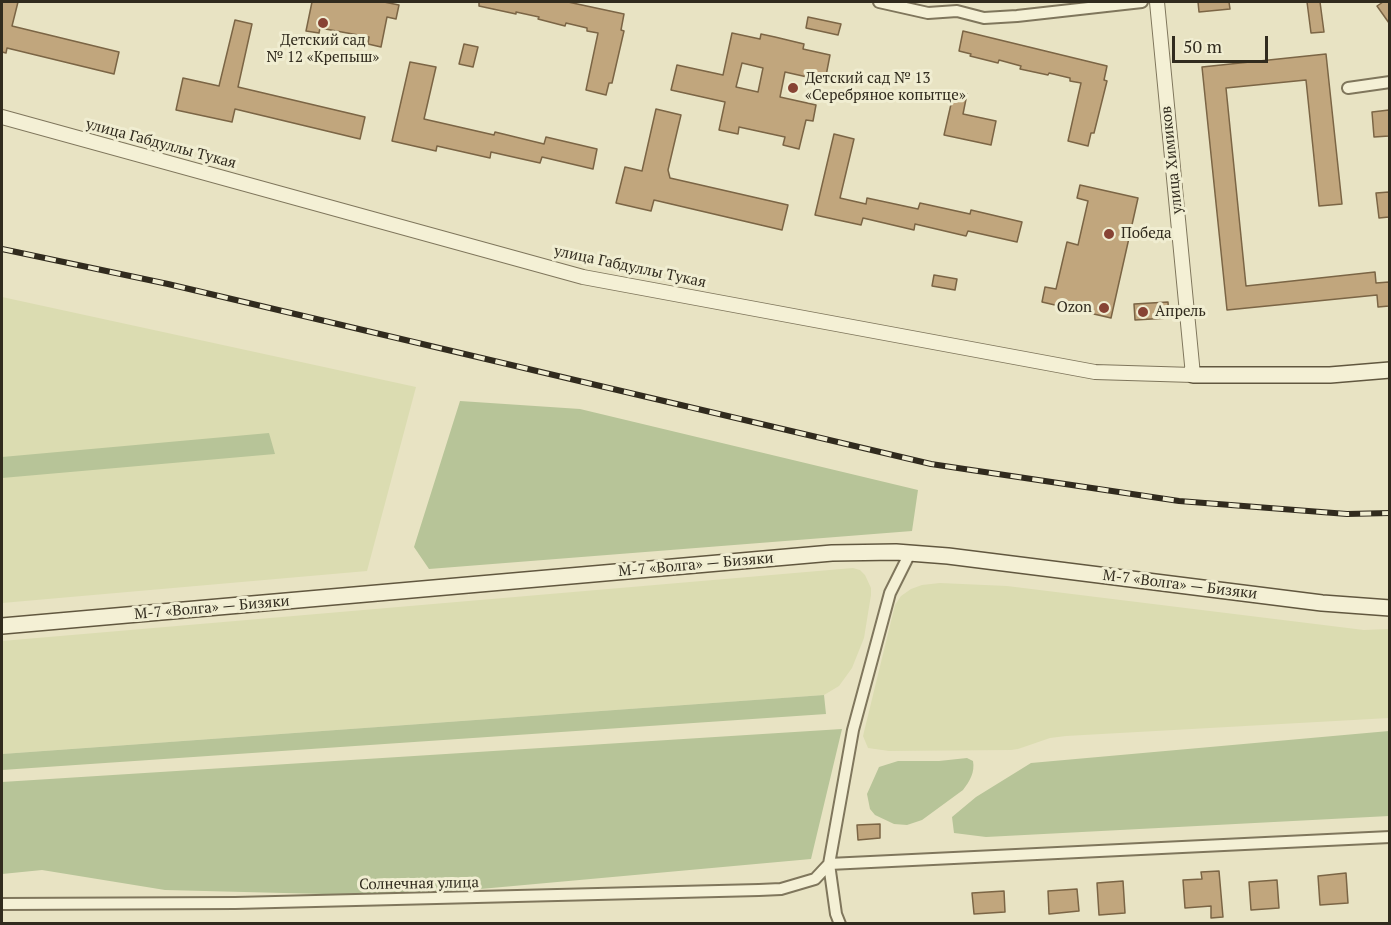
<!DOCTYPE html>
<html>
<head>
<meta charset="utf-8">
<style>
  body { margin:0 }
  #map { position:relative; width:1391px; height:925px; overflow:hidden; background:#e8e3c3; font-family:"PT Serif",serif }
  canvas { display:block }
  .frame { position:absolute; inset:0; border:3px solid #312b1e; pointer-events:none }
  .scale { position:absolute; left:1172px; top:36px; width:96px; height:27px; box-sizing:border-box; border:3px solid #312b1e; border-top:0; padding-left:8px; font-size:18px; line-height:21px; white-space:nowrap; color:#312b1e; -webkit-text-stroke:4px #f0edd1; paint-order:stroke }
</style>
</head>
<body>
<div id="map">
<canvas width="1391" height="925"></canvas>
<div class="frame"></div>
<div class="scale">50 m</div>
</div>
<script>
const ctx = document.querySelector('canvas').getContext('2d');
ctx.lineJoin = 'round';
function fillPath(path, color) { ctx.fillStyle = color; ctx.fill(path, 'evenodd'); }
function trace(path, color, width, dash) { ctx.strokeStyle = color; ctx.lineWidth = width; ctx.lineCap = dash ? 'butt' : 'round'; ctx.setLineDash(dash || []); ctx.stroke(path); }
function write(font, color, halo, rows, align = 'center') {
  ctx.font = font + ' "PT Serif",serif'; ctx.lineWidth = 6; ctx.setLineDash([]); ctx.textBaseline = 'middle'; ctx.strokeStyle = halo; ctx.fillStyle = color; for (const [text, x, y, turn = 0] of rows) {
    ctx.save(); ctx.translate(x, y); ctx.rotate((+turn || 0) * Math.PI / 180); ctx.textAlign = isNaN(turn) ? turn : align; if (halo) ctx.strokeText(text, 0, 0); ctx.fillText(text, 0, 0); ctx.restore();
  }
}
fillPath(new Path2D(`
  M2,297L416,387L367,571L2,603Z
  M853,568L860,570L865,575L871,588V595L864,638L852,668L839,686L824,695L2,754V641Z
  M940,583L1007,586L1364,630L1389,629V718L1066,736L1050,738L1018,749L1011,750L889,751L868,748L863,736L895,605L901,596L911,589L922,585Z`), '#dbdcb1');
fillPath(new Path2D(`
  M460,401L580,409L918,490L912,531L429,569L414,547Z
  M269,433L275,454L2,478V457Z
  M824,695L826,714L2,770V754Z
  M842,729L811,859L403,896L165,890L42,870L2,874V782Z
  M1389,731V816L986,837L954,833L952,817L976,797L1031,763Z
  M967,758L973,761C975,772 970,781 963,790L922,820L907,825L894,824L875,815L870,809L867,794L879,767L898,761H939Z`), '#b7c498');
const building = new Path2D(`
  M2,2H18L12,26L119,52L114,74L7,48L6,53L2,52Z
  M312,2H384L399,5L396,19L387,17L381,47L368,44L369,37L320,28L319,33L306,31Z
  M479,2H568L624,14L621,30L624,31L612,83H609L606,95L586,90L598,33L587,31V28L566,23L565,26L538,19L539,17L516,12V14L479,6Z
  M1198,2H1229L1230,9L1199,12Z
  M1307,2H1320L1324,32L1311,33Z
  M1383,2H1389V23L1377,6Z
  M808,17L841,24L838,35L806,28Z
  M235,20L252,24L238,87L365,117L360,139L235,109L232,122L176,110L183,78L219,86Z
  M963,31L1107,66L1104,80L1107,81L1094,133H1091L1088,146L1068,141L1081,83L1070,81V78L1049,73L1048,75L1020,69L1021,66L999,60L998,63L970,56L971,54L959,51Z
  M732,33L760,39L761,34L775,37L804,44L803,49L830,55L825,81L785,72L780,97L816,105L813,121L806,120L799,149L783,145L785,137L739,127L738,134L719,130L725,102L671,90L677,65L723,75ZM742,63L763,68L758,92L736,87Z
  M464,44L478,47L473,67L459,64Z
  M1326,54L1342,204L1319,206L1306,80L1226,88L1246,286L1375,272L1376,283L1389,282V306L1378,307L1377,295L1227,310L1202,67Z
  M410,62L436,67L424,119L494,135L495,132L544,144L546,137L597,149L593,169L542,157L540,163L491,152L490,158L437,146L436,151L392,141Z
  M954,91L967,94L963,114L996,121L991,145L944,135Z
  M656,109L681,115L668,170L670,178L788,205L782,230L654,200L651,211L616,203L625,167L642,171Z
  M1389,110V136L1374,137L1372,112Z
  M834,134L854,139L840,198L866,204L867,198L918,209L920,203L970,214L971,210L1022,222L1017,242L968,231L966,236L915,224L914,230L863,218L861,225L815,215Z
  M1080,185L1138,198L1111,318L1042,302L1045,287L1056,289L1067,242L1078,245L1088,201L1077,198Z
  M1389,192V217L1379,218L1376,193Z
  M934,275L957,279L955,290L932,286Z
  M1168,302L1169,318L1135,320L1134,304Z
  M880,824V838L858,840L857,825Z
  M1219,871L1223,917L1211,918V906L1185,908L1183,880L1202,879L1201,872Z
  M1346,873L1348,903L1320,905L1318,876Z
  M1277,880L1279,908L1251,910L1249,882Z
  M1123,881L1125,913L1099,915L1097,883Z
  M1077,889L1079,911L1049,914L1048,891Z
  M1004,891L1005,912L974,914L972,893Z`);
fillPath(building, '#c1a67d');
trace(building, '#7b6545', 1.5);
const minor = new Path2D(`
  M879,2L928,13L957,11L984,18L1017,16L1142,2
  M1348,88L1390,82
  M829,864L1390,837
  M2,904L235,903L759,890L781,889L815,879L829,864
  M840,924L836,914L829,864L853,730L890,593L910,553`);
const tertiary = new Path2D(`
  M2,117L583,277L1095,372L1193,375L1157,2`);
const secondary = new Path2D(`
  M1193,375H1330L1390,370
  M2,626L832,553L896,552L948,556L1322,603L1390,608`);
trace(minor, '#7f765c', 14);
trace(tertiary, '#7f765c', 16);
trace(secondary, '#61573f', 18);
trace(minor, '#f4f0d5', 10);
trace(tertiary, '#f4f0d5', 14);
trace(secondary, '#f4f0d5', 15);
const rail = new Path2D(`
  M2,249L168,284L931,464L1179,501L1347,514L1390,513`);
trace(rail, '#312b1e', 6);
trace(rail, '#f0edd1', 4, [11]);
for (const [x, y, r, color] of [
  [323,23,6,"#874334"],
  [793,88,6,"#874334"],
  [1109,234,6,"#874334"],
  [1104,308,6,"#874334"],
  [1143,312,6,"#874334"]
]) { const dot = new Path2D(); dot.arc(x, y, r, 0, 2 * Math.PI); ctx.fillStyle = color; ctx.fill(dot); trace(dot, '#f0edd1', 2); }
write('15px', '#312b1e', '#f0edd1', [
  ["Детский сад",323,41,"center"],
  ["№ 12 «Крепыш»",323,58,"center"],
  ["Детский сад № 13",805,79],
  ["«Серебряное копытце»",805,96],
  ["Победа",1121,234],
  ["Ozon",1092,308,"right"],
  ["Апрель",1155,312]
], 'left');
write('15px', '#312b1e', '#f0edd1', [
  ["улица Габдуллы Тукая",161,144,15],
  ["улица Химиков",1172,160,-96],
  ["улица Габдуллы Тукая",630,267,12],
  ["М-7 «Волга» — Бизяки",696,565,-5],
  ["М-7 «Волга» — Бизяки",1180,585,7],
  ["М-7 «Волга» — Бизяки",212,608,-5],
  ["Солнечная улица",419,884,-1]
]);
</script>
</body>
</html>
